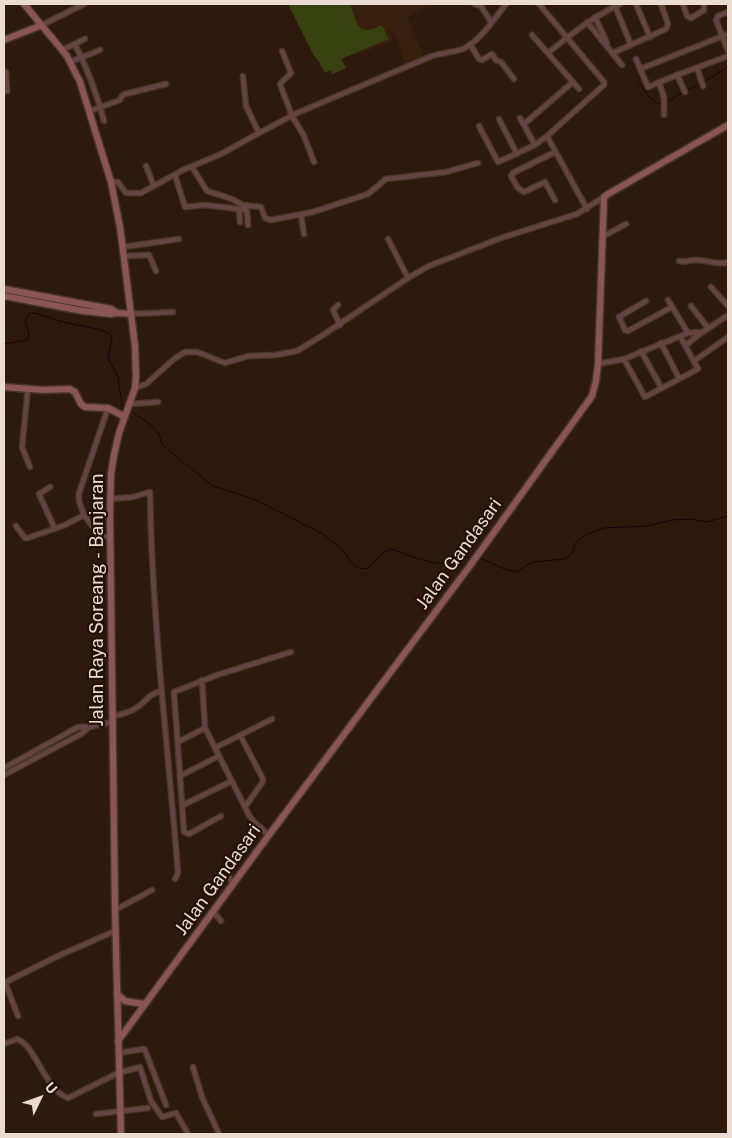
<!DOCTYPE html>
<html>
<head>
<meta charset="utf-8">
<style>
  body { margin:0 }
  #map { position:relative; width:732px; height:1138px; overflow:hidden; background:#2e1a0c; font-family:"Public Sans",sans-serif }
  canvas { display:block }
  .frame { position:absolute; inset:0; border:5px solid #eadcd3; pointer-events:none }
  .north { position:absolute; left:15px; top:1073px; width:50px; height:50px; -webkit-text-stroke:4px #241004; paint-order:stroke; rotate:48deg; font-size:14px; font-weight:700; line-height:20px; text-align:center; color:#eadcd3 }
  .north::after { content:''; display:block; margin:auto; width:18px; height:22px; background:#eadcd3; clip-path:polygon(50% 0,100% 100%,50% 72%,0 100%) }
</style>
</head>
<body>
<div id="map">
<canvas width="732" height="1138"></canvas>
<div class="frame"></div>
<div class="north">U</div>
</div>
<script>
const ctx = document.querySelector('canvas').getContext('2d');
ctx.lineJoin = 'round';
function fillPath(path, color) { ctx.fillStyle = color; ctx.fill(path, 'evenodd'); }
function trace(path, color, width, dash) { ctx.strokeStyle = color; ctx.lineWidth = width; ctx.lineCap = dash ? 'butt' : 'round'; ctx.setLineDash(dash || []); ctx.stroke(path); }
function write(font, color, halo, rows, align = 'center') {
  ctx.font = font + ' "Public Sans",sans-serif'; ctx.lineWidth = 4.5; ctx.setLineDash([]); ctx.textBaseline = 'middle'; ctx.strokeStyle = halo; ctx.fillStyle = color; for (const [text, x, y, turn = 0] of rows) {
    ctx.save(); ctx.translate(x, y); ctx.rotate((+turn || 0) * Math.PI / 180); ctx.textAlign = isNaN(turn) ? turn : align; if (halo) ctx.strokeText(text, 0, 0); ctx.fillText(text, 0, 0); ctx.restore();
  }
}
fillPath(new Path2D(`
  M339,4H428L425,8L407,17L425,58L406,66L395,34L392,35V41L357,54Z`), '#381e0c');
fillPath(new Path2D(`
  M288,4H350C358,25 357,37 382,25L389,39L341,59L346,68L332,74L331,70L325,73L318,60L314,56Z`), '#374110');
trace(new Path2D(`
  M639,82C644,90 652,104 662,104
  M703,82L728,67
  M666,102L699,84
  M4,344L28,340L29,333L25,321L29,314L35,313L67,323L98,329L108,333L112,337L108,358L118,377L122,405L126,408
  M129,410L151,425L159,434L162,444L173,454L213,486L256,500L323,534L343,550L351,562L358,568L367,569L384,552L392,549C411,556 429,565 450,563C459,562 465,556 474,557
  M480,558L502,568L516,572L533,562L564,559L571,555L576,542L587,534L604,528L647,526L672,520L689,519L707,522L728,516`), '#1d0010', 1);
const street = new Path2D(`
  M475,4L481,6L491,22
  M539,4L604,82V85L547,136
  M636,4L650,37
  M683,4L687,16L691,18L704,10V4
  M615,6L631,45
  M728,12L718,16L716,20L728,51
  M595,17L607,43
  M587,22L622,65
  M42,25L84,4
  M532,35L579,89
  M470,44L479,59L482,60L492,54L496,60L501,62L514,79
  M75,45C88,69 97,95 104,121
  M62,50L85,39
  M282,51L291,73L280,84L292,116L304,136L314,162
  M548,53C571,34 593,17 620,4
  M613,53L666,29L668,24L661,4
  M636,59L648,87L677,75L728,56
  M70,62L100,50
  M697,68L703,86
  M640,69L728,34
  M4,71L6,72L7,91
  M677,75L685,92
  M243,76L246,106L259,133
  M659,82L664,98V115
  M90,111L120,100L122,96L125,94L166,84
  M520,118L535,145
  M499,119L517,154
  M524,124L573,82
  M479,126L498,162L535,145L547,136L587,209
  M146,166L154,186
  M192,167L207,191L232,199L243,205L261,207L265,218L271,220L313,212L368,194L386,179L446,172L478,163
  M175,175L185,207L205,205L247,210L248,225
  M111,182H118L126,193H141L183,170L221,154L259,133L297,113L432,56C442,53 454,52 463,49C481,40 494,19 506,4
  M555,200L545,182L524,192L518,188L511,176L513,173L555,152
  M239,209L240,222
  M301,215L304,234
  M602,237L626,224
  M388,239L408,278
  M123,247L179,239
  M124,256L149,255L156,271
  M679,261C685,263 689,260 695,260C707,259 716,266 728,262
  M711,287L728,306
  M668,300L688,333
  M646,301L619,317L625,330L628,331L672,307
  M338,305L333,310L340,325
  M691,306L708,328
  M131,314L173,312
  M661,343L679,378
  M685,346L702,332
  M641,351L661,387
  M624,359L645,397L698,369L680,336
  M694,361L728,337
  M598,364L624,359L688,333L703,332L728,315
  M28,388L22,447L30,467
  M135,388L146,384L174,359L185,352H197L225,363L248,356L276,355L297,351L323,335L408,278L429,266L501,238L577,214L604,197
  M130,404L158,402
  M50,487L39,494L55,529
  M110,499L133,497L150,492C152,620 168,746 178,873L175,879
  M84,515L100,537H110
  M16,526L25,538H28L65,525L84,515L79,501V493L108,408
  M202,680L205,728L249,815L255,823L269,835
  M112,716C121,715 131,712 139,706C148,699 149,694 162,691
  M240,735L263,779L262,783L245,807
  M178,742L205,728
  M215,748L272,719
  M4,768L78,727H89L112,722
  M4,775L81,734L89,727
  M180,776L219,756
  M183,805L232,781
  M221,816L189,834L184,832L174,692L217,675L291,652
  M226,871L233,884
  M115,910L152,890
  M213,911L221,921
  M5,982L18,1016
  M4,983L58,956L115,931
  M4,1044L17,1039C36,1045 44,1089 68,1098L118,1073L140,1067L151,1101L162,1117L176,1113L188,1134
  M118,1053L144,1049L145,1050L166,1105
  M193,1067L202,1097L219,1134
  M96,1114L148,1108`);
const secondary = new Path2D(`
  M24,4L67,56L80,82L111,182L120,227L135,346L136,376L135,388L119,433L114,455L111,474L110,515L115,910L121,1134
  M4,40L42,25
  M4,289L111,309L117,313
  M4,296L83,311L111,314L117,313L131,314
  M4,387L44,390L70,389L75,392L81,404L85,407L108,408L125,417
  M117,994L125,1001L144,1004
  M118,1041L269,835L469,567L592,396L596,381L598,364L604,197L608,194L728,125`);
trace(street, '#483528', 7);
trace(secondary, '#483528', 9);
trace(street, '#644342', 4.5);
trace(secondary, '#8a5654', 6);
write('18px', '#eadcd3', '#241004', [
  ["Jalan Gandasari",459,554,-54],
  ["Jalan Raya Soreang - Banjaran",97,600,-90],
  ["Jalan Gandasari",218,880,-54]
]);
</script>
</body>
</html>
